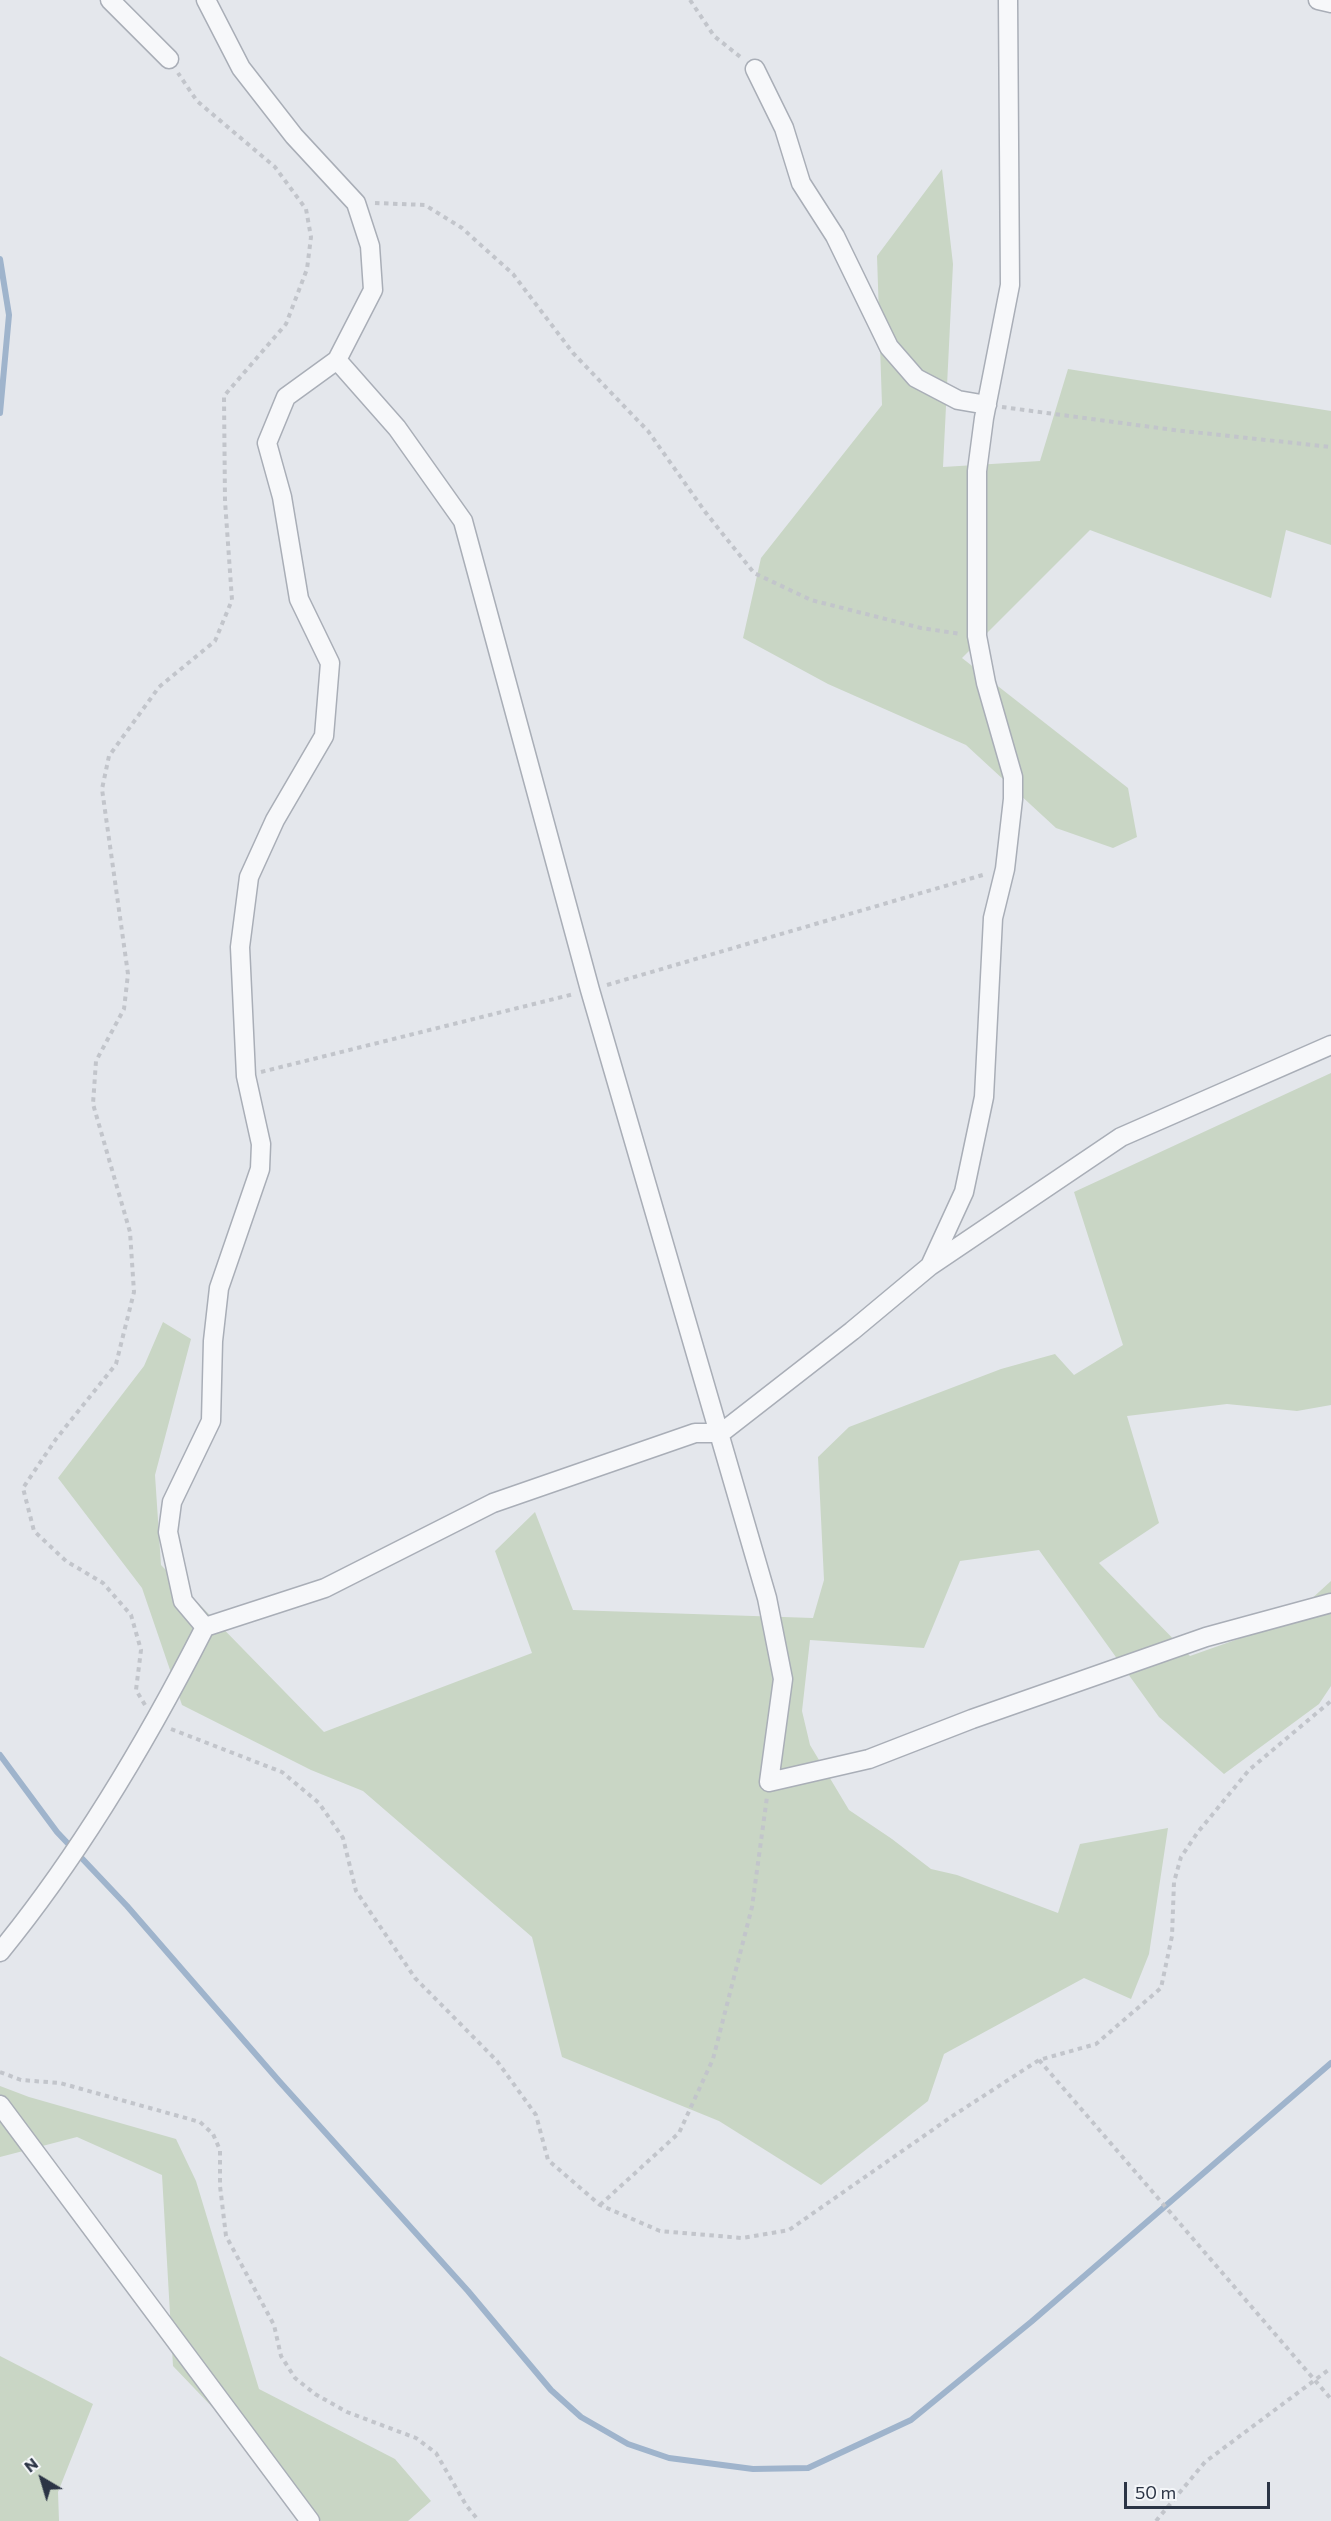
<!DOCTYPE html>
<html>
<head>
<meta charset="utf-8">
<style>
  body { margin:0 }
  #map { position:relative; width:1331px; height:2521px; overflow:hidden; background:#e4e7ec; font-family:Commissioner,sans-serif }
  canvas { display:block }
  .north { position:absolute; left:12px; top:2449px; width:60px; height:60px; -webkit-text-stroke:4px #f4f6f9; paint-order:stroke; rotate:322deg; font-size:16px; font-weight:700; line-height:24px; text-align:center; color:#2b3445 }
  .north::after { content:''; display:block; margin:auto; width:21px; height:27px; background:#2b3445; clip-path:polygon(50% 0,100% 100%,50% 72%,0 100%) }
  .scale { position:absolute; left:1124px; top:2482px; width:146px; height:27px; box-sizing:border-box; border:3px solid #2b3445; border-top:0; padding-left:8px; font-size:18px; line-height:21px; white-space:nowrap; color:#2b3445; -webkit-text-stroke:4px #f4f6f9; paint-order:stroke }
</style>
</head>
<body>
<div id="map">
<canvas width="1331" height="2521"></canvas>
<div class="north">N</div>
<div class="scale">50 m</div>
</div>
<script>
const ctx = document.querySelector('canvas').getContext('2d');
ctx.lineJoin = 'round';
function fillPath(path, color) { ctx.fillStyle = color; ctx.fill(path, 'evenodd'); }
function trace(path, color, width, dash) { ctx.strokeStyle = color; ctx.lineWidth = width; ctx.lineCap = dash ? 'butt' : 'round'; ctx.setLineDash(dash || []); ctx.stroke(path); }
fillPath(new Path2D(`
  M942,169L953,264L943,467L1040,461L1068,369L1331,411V545L1286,530L1271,598L1090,530L962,658L1128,788L1137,837L1113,848L1056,828L966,745L828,684L743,638L761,558L882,405L877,256Z
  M1331,1073V1405L1297,1411L1227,1404L1127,1416L1159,1523L1099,1563L1190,1656L1286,1622L1331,1581V1686L1319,1704L1224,1774L1159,1717L1039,1550L960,1561L924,1648L810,1640L802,1711L810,1745L849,1810L892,1839L931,1869L957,1875L1058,1913L1080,1844L1168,1828L1149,1954L1131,1999L1084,1978L944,2054L928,2101L821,2185L719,2121L562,2057L532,1937L363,1791L311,1770L182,1705L142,1588L58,1478L144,1366L163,1322L191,1339L155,1475L161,1565L324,1732L532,1653L495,1551L535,1512L573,1610L813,1618L824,1580L818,1457L849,1427L1001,1369L1055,1354L1074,1375L1123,1345L1074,1192Z
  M0,2086L29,2097L176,2139L196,2181L259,2389L395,2459L431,2501L408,2521H321L173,2366L162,2175L77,2137L0,2157Z
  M0,2356L93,2404L58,2492L59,2521H0Z`), '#c9d6c5');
trace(new Path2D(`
  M0,259L9,315L0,413
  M0,1755L57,1832L127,1906L279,2081L468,2291L551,2390L581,2417L628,2444L669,2458L753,2469L808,2468L911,2420L1031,2322L1331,2063`), '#9fb4cc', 6);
const minor = new Path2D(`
  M110,0L169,59
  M1318,0L1331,3
  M755,69L784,128L801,183L835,236L889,347L916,378L958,400L987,405
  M337,360L397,428L463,521L590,990L767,1598L783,1679L769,1782L869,1759L972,1719L1206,1637L1331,1603
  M930,1266L1121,1137L1331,1045
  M205,1627L183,1601L168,1532L172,1502L211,1421L213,1341L219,1288L260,1169L261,1144L246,1076L240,947L249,877L275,820L324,736L330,663L299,599L282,497L267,443L286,397L337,360L373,290L370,246L356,203L294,136L241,68L206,0
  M0,1952C81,1853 147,1741 205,1627L325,1588L493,1503L695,1433H721L852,1331L930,1266L964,1192L984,1097L993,918L1005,869L1013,799V777L986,683L977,636V471L984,418L1010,285L1008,0
  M0,2105L310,2521`);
trace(minor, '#a9aeb7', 21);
trace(new Path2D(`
  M690,0L714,36L743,59
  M375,203L425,205L462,228L513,274L573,353L648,431L706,513L754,573L811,600L921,628L961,634
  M1002,407L1174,430L1331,447
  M607,985L986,874
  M261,1072L574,994
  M145,1705L136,1690L141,1650L131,1615L103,1583L66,1561L34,1531L23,1488L56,1439L116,1364L134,1292L130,1232L93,1104L96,1061L124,1009L128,974L102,789L109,756L159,687L215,641L232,600L225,501L224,396L286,324L307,269L311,237L306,209L275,167L197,101L178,73
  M171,1729L282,1772L319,1803L343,1838L356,1891L415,1978L497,2061L536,2115L548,2160L600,2205L660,2231L742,2238L789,2230L951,2117L1039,2060L1096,2044L1161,1988L1172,1936L1174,1882L1181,1857L1198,1832L1249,1770L1331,1701
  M1039,2060L1331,2399
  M0,2072L21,2080L60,2083L200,2122L213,2134L220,2150V2186L226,2236L274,2325L281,2356L295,2378L315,2394L347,2412L416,2438L436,2453L466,2505L479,2521
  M600,2205L679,2133L713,2059L752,1907L767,1797
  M1156,2521L1205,2462L1331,2368`), '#c2c5cb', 4, [4.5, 4.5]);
trace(minor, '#f7f8fa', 18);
</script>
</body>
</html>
